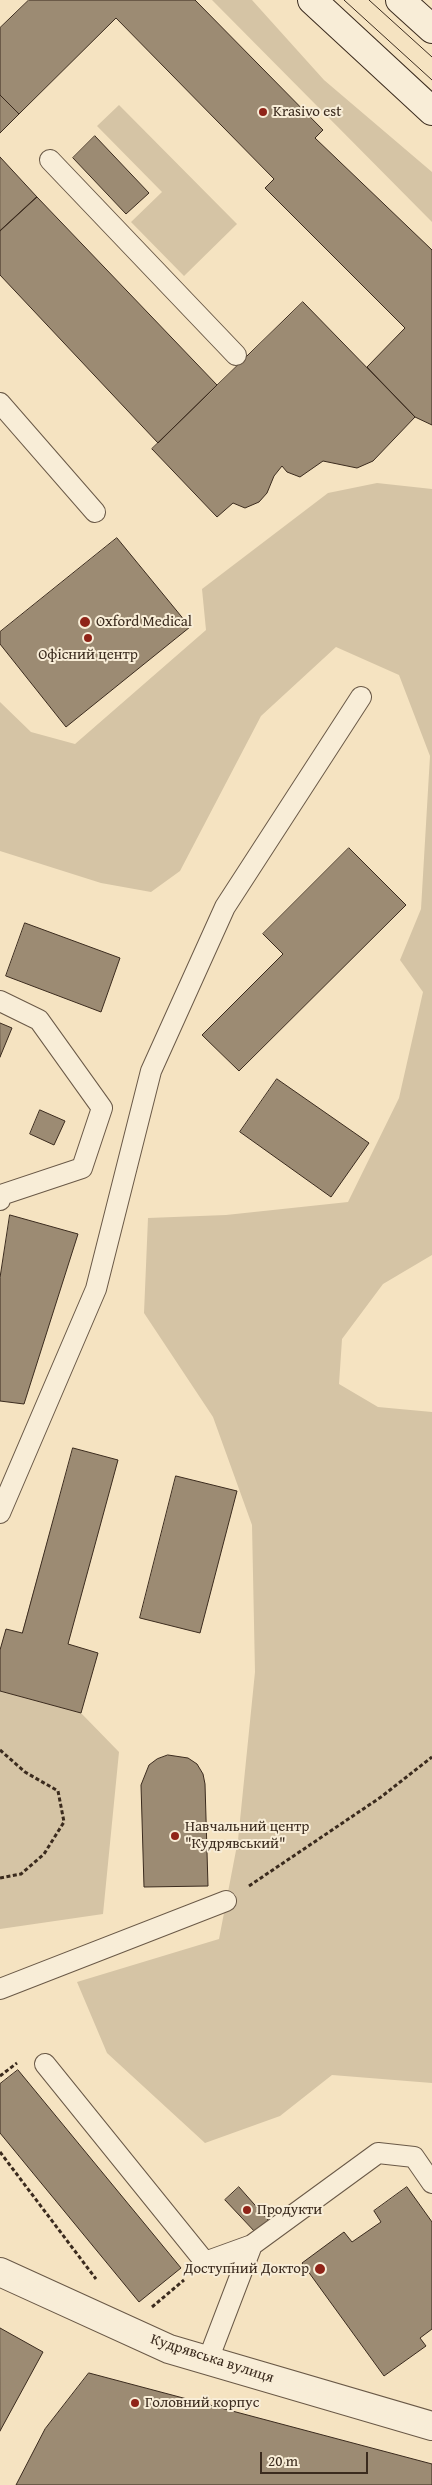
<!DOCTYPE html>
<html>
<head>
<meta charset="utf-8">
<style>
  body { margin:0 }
  #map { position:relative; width:432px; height:2485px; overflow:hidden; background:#f5e3c1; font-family:"Gentium Book Plus",serif }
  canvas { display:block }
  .scale { position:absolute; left:260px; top:2452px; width:108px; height:22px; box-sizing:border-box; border:2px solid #3b2b1e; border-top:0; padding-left:6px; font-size:15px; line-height:18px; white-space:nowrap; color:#3b2b1e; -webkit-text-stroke:4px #f8edd7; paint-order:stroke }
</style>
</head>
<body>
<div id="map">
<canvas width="432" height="2485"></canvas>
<div class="scale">20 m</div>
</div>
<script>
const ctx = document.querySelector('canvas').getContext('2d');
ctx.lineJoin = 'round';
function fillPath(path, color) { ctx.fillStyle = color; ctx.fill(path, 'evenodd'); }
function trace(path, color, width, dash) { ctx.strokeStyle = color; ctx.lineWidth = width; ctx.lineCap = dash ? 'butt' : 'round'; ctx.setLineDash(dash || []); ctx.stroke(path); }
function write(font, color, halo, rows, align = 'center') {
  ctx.font = font + ' "Gentium Book Plus",serif'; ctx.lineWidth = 4; ctx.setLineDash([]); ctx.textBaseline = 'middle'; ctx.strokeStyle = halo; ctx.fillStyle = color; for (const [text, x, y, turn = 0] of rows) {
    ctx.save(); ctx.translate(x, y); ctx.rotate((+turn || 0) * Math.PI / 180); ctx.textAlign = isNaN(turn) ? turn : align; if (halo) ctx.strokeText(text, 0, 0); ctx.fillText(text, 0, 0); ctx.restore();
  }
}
fillPath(new Path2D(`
  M212,0H252L324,80L432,172V222Z
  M119,105L237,224L184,276L131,222L162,192L97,126Z
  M377,483L432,489V1255L383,1284L342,1339L339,1384L378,1407L432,1412V2083L332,2075L280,2116L205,2143L107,2053L77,1982L219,1939L238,1840L255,1672L252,1525L213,1417L144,1313L148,1218L226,1215L348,1202L399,1098L423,992L400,960L421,909L430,756L399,675L336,647L261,716L180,871L151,892L101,883L0,851V702L31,732L75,744L206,630L202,589L328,493Z
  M0,1691L81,1713L119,1752L103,1914L0,1929Z`), '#d5c4a5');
const building = new Path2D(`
  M29,0H195L323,130L315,138L432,250V425L415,417L367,367L405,328L265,188L274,179L116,18L19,114L0,95V28Z
  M0,95L19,114L0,133Z
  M95,136L149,193L126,214L73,158Z
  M0,157L37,197L0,231Z
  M37,197L217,385L158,443L0,275V231Z
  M303,302L415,417L373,461L357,468L323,461L300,477L287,472L282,466L274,476L267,493L259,502L245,508L233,503L217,517L152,449Z
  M117,538L190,627L66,727L0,644V632Z
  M349,848L406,905L239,1071L202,1035L283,954L263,934Z
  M25,923L120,958L101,1012L6,976Z
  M0,1023L12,1028L0,1057Z
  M277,1079L369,1143L331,1197L240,1132Z
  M40,1110L65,1121L54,1145L30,1134Z
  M10,1215L78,1234L24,1404L0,1401V1278Z
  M73,1448L118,1460L68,1644L98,1653L81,1713L0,1691V1650L6,1629L22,1633Z
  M176,1476L237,1491L200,1633L140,1618Z
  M168,1755L188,1758L197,1764L203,1774L205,1784L208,1886L144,1887L141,1785L149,1765L157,1759Z
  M18,2070L181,2268L139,2302L0,2133V2084Z
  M239,2187L269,2221L256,2233L225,2200Z
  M407,2187L432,2222V2329L420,2338L426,2346L384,2376L302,2263L344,2232L352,2242L381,2222L374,2211Z
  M0,2328L43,2352L0,2431Z
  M89,2373L432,2464V2485H16L45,2429Z`);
fillPath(building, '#9c8b73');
trace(building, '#3b2b1e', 1);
const service = new Path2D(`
  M50,160L236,355
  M0,403L95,512
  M0,1001L39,1020L102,1108L82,1168L1,1195L0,1200
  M0,1513L96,1289L151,1071L225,907L361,697
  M0,1989L226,1901
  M45,2064L205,2262L252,2245L378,2153L414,2157L432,2183
  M208,2360L252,2245`);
const minor = new Path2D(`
  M0,2272L169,2349L432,2426`);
const secondary = new Path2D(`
  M312,0L432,111
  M400,0L432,29`);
trace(service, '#6a5947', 22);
trace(minor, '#6a5947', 30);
trace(secondary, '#3b2b1e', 30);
trace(new Path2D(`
  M0,1750L25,1772L58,1791L64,1822L44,1854L21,1874L0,1878
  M249,1886L381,1797L432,1757
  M0,2076L17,2063
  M0,2152L96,2279
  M152,2307L184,2280`), '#3b2b1e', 3, [4, 2.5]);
trace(service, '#f8edd7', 20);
trace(minor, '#f8edd7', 28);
trace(secondary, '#f8edd7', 28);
trace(new Path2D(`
  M344,0L432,80
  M369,0L432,57`), '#3b2b1e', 1);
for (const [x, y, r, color] of [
  [263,112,5,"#8f2418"],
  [85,622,6,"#8f2418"],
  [88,638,5,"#8f2418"],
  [175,1836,5,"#8f2418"],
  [247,2210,5,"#8f2418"],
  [320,2269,6,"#8f2418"],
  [135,2403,5,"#8f2418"]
]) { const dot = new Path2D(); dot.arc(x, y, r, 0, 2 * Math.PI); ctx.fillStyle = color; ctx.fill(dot); trace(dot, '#f8edd7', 2); }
write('15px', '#3b2b1e', '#f8edd7', [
  ["Krasivo est",273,112],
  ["Oxford Medical",96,622],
  ["Офісний центр",88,655,"center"],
  ["Навчальний центр",185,1827],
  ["\"Кудрявський\"",185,1844],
  ["Продукти",257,2210],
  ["Доступний Доктор",309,2269,"right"],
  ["Головний корпус",145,2403]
], 'left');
write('15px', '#3b2b1e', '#f8edd7', [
  ["Кудрявська вулиця",212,2359,18]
]);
</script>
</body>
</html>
